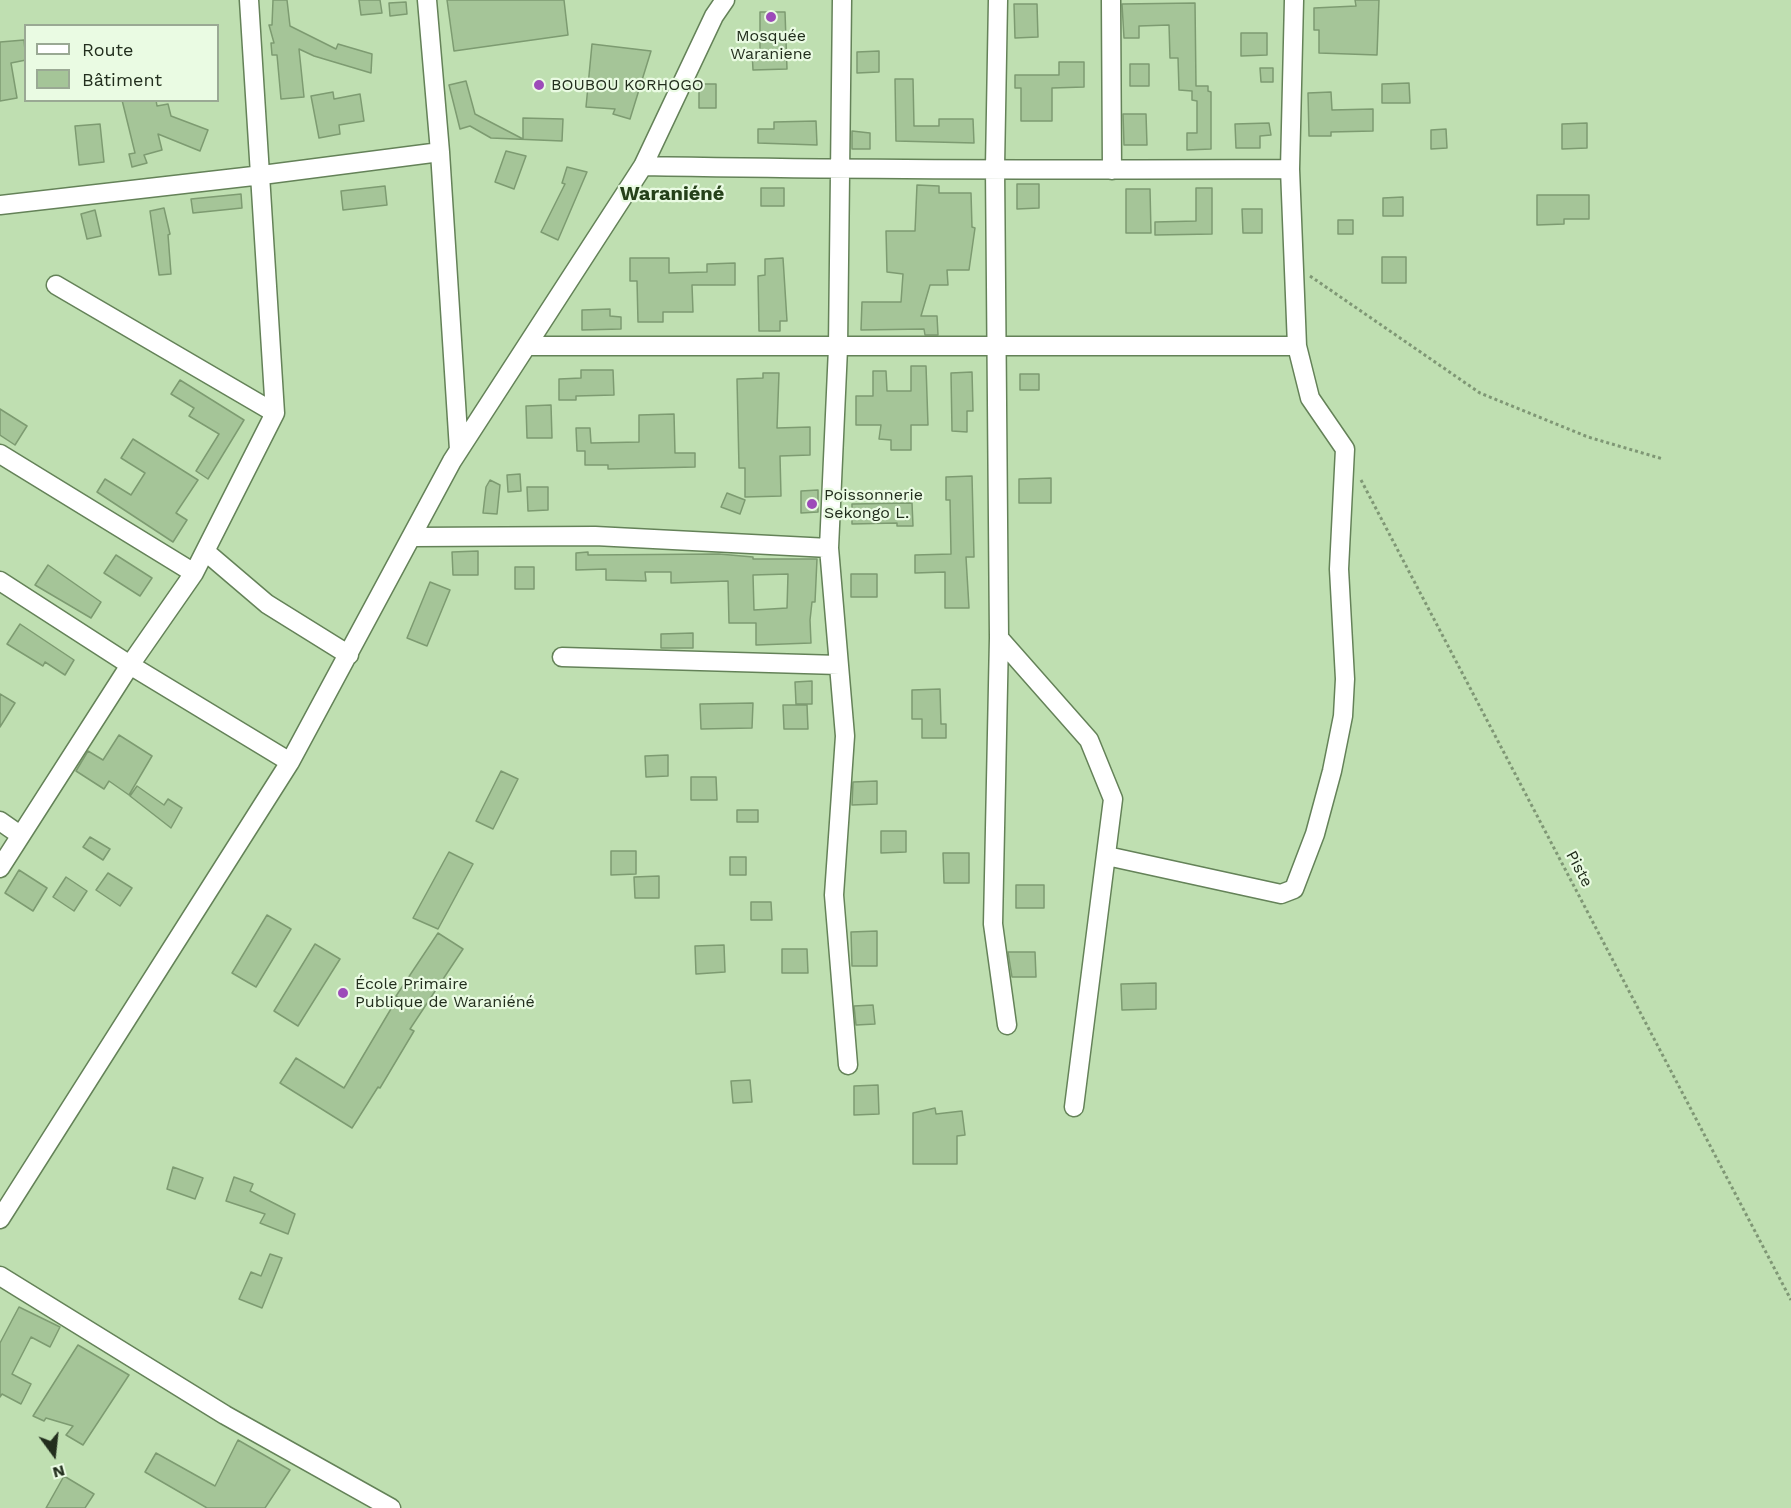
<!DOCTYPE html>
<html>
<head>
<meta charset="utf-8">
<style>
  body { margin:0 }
  #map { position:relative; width:1791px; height:1508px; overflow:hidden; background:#bfdfb1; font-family:"Work Sans",sans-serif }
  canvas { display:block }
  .legend { position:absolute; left:24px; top:24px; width:195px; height:78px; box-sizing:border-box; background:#eafbe3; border:2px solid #9aa994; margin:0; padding:8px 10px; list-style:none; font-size:18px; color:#222e1d }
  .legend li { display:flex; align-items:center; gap:12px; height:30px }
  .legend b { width:30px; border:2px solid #9aa994 }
  .north { position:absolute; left:24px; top:1424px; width:60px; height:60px; -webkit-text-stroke:4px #eafbe3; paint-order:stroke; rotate:165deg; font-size:16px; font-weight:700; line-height:24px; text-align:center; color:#222e1d }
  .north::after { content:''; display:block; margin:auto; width:21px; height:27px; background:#222e1d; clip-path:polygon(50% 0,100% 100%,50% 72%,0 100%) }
</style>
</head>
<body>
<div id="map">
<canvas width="1791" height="1508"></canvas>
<ul class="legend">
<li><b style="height:8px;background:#fff"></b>Route</li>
<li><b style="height:16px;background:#a5c598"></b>Bâtiment</li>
</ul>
<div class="north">N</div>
</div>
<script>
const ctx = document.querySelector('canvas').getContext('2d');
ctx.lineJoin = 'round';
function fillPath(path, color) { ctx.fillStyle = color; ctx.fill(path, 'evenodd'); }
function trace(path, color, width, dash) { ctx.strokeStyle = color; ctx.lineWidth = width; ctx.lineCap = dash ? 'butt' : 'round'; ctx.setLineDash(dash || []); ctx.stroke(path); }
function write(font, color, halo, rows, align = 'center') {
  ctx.font = font + ' "Work Sans",sans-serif'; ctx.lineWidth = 4.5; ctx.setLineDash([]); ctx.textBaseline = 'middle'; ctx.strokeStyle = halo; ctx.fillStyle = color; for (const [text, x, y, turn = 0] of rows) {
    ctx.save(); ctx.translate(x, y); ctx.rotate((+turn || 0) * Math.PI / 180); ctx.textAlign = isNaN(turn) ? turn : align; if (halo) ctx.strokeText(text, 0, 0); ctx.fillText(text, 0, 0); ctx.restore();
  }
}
const building = new Path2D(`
  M273,0H287L290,26L336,49L338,44L372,54L371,73L314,56L299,49L304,97L281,99L277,55H272L271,43H274L269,25H272Z
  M359,0H380L382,13L361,15Z
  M447,0H564L568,35L454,51Z
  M1355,0H1379L1377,55L1319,53V30H1314V8L1356,6Z
  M406,2L407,14L390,16L389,3Z
  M1195,3L1196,86H1208V91L1211,92V149L1187,150V133H1197V101L1192,100V91L1179,90L1178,58H1170L1169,25L1139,26V38H1124L1122,4Z
  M1014,4H1037L1038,37L1015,38Z
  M760,12H785L787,69L753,70L752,51L760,50Z
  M1241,33H1267V55L1241,56Z
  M24,40L26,60L11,63L17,98L0,101V42Z
  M592,44L651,51L630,119L613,114L615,109L586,107Z
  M879,51V72L857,73V52Z
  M1059,62H1084V87L1052,88V121H1021V88H1015V75H1059Z
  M1130,64H1149V86H1130Z
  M1260,68H1273V82H1261Z
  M895,79H913L914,126H939V119H973L974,143L896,141Z
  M466,81L475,114L523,139V118L563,119L562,141L491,138L470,126L460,129L449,85Z
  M1409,83L1410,103H1382V84Z
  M699,84H716V108H699Z
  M333,92L334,99L360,94L364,121L339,125L340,134L319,138L311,96Z
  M1331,92L1332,110L1373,109V131L1331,132V136H1309L1308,93Z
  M122,100H156L157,106L168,104L171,116L208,130L200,151L158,134L162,150L144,155L147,163L132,167L129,154L135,153Z
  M1123,114H1146L1147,145H1124Z
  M816,121L817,145L758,143V129H774V122Z
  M1269,123L1271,135L1260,136V148H1236L1235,124Z
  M1587,123V148L1562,149V124Z
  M100,124L104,162L79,165L75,126Z
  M1446,129L1447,148L1431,149V130Z
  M852,131L870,133V149H852Z
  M506,151L526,156L514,189L495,182Z
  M567,167L587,172L558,240L541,232L565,184L562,183Z
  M1017,184H1039V208L1017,209Z
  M917,185L939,186V193H971L972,227L975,228L969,270H947L948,285H930L921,316H937L938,335H925L924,329L861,330L862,302H901L903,274L887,272L886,231H915Z
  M385,186L387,205L343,210L341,191Z
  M761,188H784V206H761Z
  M1196,188H1212V234L1155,235V222L1196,221Z
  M1126,189H1150L1151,233H1126Z
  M241,194L242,208L193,213L191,199Z
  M1537,195H1589V219H1564V224L1537,225Z
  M1403,197V216H1383V198Z
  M164,208L170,234L168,235L171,274L159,275L150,211Z
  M1242,209H1262V233H1243Z
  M95,210L101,236L87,239L81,214Z
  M1338,220H1353V234H1338Z
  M1382,257H1406V283H1382Z
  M630,258H669V273L707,272V264L735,263V285H692L693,312H663V322H638L637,281H630Z
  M783,258L787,321H780V331H759L758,276L765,275V259Z
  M610,309V316L621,317V329L582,330V310Z
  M911,366H926L928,425H911V450H891V440L879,439L881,425H856V396H873V371H886L887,391H911Z
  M581,370H613L614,395L576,396V400H559V379L581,378Z
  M972,372L973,411H967V432L952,431L951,373Z
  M763,373H779L777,428L810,427V455L780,456L781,496L745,497V468H739L737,379L763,378Z
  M1020,374H1039V390H1020Z
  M180,380L244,420L208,479L196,471L219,434L189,416L194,408L171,394Z
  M551,405L552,438H527L526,406Z
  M0,409L27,426L15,445L0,435Z
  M674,414L675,453H695V467L608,469V465H585V451H577L576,428H590L591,443L639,442V415Z
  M133,439L198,480L176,513L187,520L173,542L97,492L105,479L131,495L145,473L121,458Z
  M520,474L521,491L508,492L507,475Z
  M972,476L974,557H966L969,608H945V572L915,573V555L951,554L950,500H946V477Z
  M1051,478V503H1019V479Z
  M490,480L500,485L497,514L483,513L486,487Z
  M527,487H548V510L528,511Z
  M818,490V512L801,513V491Z
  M727,493L745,500L740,514L721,507Z
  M912,503L913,526H897V523L852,524V504Z
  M478,551V575H453L452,552Z
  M588,552V555L719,554L753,557V559H817L815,602H812L810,620L811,643L756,645V623H729L728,581L671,583V572H645L646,581L606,580V569L576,570V553ZM788,574L787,608L754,610L753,575Z
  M116,555L152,578L140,596L104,573Z
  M48,565L101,602L91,618L35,585Z
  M515,567H534V589H515Z
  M851,574H877V597H851Z
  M430,582L450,590L427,646L407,638Z
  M20,624L74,660L65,675L45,662L43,666L7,644Z
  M693,633V648H661V634Z
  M812,681V704H796L795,682Z
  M940,689L941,724H946V738H922V719H912V690Z
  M0,694L15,703L0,727Z
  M753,703L752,728L701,729L700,704Z
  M783,705H807L808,729H784Z
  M119,735L152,756L129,795L109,781L104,789L76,771L88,751L103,760Z
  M668,755V776L646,777L645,756Z
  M501,771L518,779L493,829L476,821Z
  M691,777H716L717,800H691Z
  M877,781V804L852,805L853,782Z
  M137,786L164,805L168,799L182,808L171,828L130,796Z
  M737,810H758V822H737Z
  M881,831H906V852L881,853Z
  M90,837L110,849L103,860L83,847Z
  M611,851H636V874L611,875Z
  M449,852L473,864L438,929L413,918Z
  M943,853H969V883H944Z
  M730,857H746V875H730Z
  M19,870L47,888L33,911L5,893Z
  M108,873L132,888L120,906L96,890Z
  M659,876V898H635L634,877Z
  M66,877L87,891L74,911L53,897Z
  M1016,885H1044V908H1016Z
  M751,902H771L772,920H751Z
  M267,915L291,929L256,987L232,973Z
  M877,931V966H852L851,932Z
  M438,933L463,949L410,1029L414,1031L380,1088L378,1087L352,1128L280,1083L296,1058L344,1088L398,997L396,996Z
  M315,944L340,959L298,1026L274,1011Z
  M724,945L725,972L696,974L695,946Z
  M782,949H807L808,973H782Z
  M1008,952H1035L1036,977H1012Z
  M1156,983V1009L1122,1010L1121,984Z
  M873,1005L875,1024L856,1025L854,1006Z
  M750,1080L752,1102L733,1103L731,1081Z
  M878,1085L879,1114L854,1115V1086Z
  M935,1108L936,1114L962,1111L965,1135L957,1136V1164H913V1113Z
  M173,1167L203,1178L195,1199L167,1189Z
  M234,1177L253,1184L250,1191L295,1214L288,1234L260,1223L265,1214L226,1201Z
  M270,1254L282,1258L262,1308L239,1299L251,1272L261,1276Z
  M19,1307L60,1327L50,1347L31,1337L12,1374L31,1384L21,1404L2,1394L0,1397V1343Z
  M78,1345L129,1375L83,1445L66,1435L73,1426L46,1418L44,1421L33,1416Z
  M238,1440L290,1470L265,1508H207L145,1472L156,1453L215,1486Z
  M64,1476L94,1494L85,1508H46Z`);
fillPath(building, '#a5c598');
trace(building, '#7d9b71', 1.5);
const minor = new Path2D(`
  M427,0L440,152L459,450
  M842,0L838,348L829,548L845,736L834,895L848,1065
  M998,0L995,167L999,638L993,924L1007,1025
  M1111,0L1112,170
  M643,166C859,170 1074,170 1290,169
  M0,205L262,175L440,152
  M56,285L275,413
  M528,346H1297
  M0,454L194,573
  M413,537L595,536L829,548
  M206,552L267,604L349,655
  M0,581L130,665L290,762
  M999,638L1089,740L1113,799L1074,1107
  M562,657L839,665
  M0,821L20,835
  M1107,856L1281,894L1294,889L1315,834L1332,771L1343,716L1345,679L1339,569L1345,449L1310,398L1297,346L1290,169L1294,0
  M0,868L130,665L194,573L275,413L249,0
  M0,1219L290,762L452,461L643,166L714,16L725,0
  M0,1276L225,1415L391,1508`);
trace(minor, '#648258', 21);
trace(new Path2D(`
  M1310,276L1480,393L1588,437L1663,459
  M1361,480L1791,1300`), '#7f9775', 3, [3, 3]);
trace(minor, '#fff', 18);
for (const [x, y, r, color] of [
  [771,17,6,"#9d4bb9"],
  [539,85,6,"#9d4bb9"],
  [812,504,6,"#9d4bb9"],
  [343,993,6,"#9d4bb9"]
]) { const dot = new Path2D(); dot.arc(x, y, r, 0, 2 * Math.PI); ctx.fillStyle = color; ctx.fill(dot); trace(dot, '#eafbe3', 2); }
write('16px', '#222e1d', '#eafbe3', [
  ["Mosquée",771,36,"center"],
  ["Waraniene",771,54,"center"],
  ["BOUBOU KORHOGO",551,85],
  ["Poissonnerie",824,495],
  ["Sekongo L.",824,513],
  ["École Primaire",355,984],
  ["Publique de Waraniéné",355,1002]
], 'left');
write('16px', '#222e1d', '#eafbe3', [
  ["Piste",1579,869,62]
]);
write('bold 20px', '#26411a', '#eafbe3', [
  ["Waraniéné",672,194]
]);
</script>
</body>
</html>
